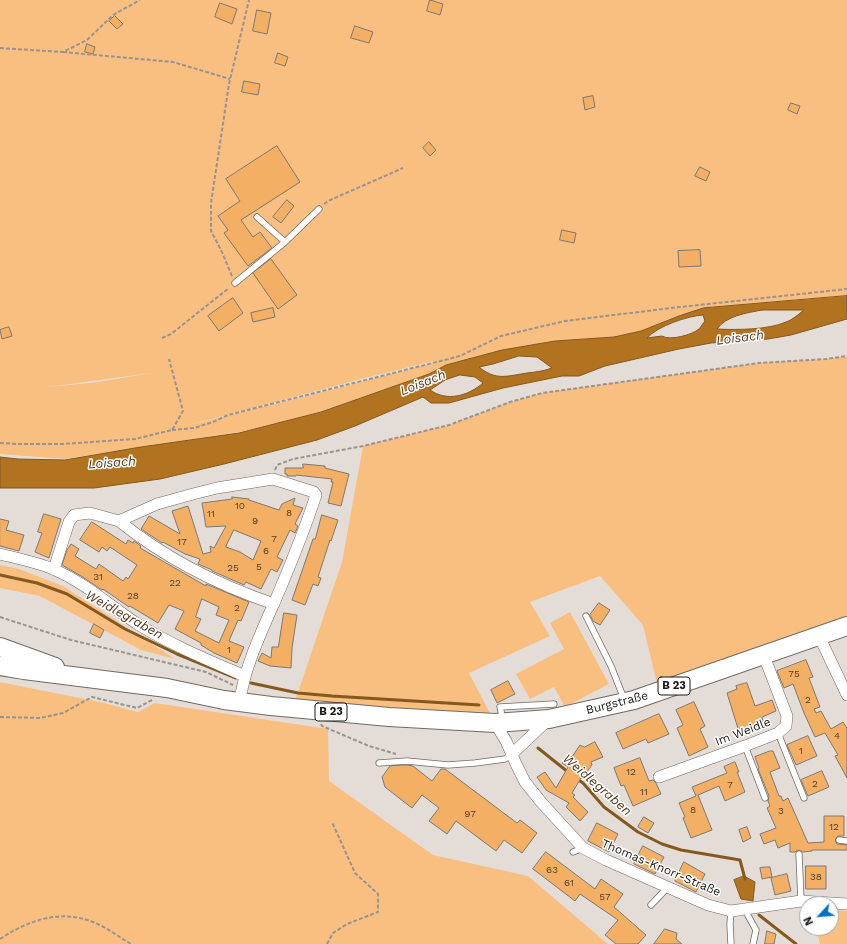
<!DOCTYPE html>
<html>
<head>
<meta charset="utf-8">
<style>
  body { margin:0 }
  #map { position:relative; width:847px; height:944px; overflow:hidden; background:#e4ddd7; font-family:"Work Sans",sans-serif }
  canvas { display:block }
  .north { position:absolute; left:799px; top:896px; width:40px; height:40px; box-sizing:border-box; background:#fff; border:1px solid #a4a3a2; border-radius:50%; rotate:244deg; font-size:11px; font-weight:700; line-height:16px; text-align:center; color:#1b1816 }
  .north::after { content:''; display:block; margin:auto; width:14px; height:18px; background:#0373be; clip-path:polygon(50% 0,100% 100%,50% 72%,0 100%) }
</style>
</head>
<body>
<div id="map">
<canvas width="847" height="944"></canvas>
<div class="north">N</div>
</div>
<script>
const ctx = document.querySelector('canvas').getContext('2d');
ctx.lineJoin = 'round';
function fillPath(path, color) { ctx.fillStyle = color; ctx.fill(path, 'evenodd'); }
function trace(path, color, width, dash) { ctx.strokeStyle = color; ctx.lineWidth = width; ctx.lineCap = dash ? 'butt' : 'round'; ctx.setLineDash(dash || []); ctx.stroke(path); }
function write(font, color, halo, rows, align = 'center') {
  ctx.font = font + ' "Work Sans",sans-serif'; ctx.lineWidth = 3; ctx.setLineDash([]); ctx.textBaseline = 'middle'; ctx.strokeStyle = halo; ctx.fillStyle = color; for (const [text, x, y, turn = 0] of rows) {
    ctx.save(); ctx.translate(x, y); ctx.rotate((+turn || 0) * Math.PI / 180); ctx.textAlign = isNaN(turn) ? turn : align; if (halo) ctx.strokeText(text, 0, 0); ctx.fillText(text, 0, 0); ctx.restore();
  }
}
fillPath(new Path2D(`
  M0,0H847V296L703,308L679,316L641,331L614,337L555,341L502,350L446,365L429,374L322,411L292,420L239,432L65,459L0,454ZM434,361L433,363L319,393L185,426L365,378ZM151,373L98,382L48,387Z
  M847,356V626L659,692L643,625L600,576L530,602L550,636L469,673L495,723L295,701L342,562L363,446L449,425L510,402L542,393L759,363L826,359Z
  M0,565L19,569L63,586L175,659L141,650L40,596L0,588Z
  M570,612L609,684L565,707L554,687L530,699L516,674L564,649L550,623Z
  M0,682L100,702L138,712L155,703L328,729L329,781L433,855L528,876L608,944H0Z
  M831,910L847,911V944H820L816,928H831Z`), '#f9bf81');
const water = new Path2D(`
  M847,296V319L791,335L768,339L711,343L679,349L605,366L579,376H562L503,388L449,403H431L423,397L355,426L317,440L224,464L160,479L94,488H0V457L18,459L65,460L141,447L239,433L321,412L429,374L446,365L502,350L555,341L614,337L641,331L679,316L703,308ZM762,310H804C799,314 792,320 786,322C768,330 736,330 717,329C726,316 746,313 762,310ZM703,315L705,321C703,323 701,327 699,329C692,335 669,341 662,336L647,338C658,326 687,316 703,315ZM519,356L537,357L552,368C544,371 536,372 527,373C507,376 496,381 479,367L493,364ZM460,375L475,377L483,383C468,396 447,402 430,390L445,380Z
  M744,876L755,882L753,901L741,899L734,880Z`);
fillPath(water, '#b27321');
trace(water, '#85581e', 1);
trace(new Path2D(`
  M0,575L37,583L67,594L125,629L177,654L236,678
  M251,683L298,693L332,696L479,705
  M538,748L568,772
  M577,779L583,783L604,807L638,832L662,844L681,850L740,860L745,879
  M759,915L796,944`), '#85581e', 3);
const building = new Path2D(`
  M430,0L443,4L440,15L427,11Z
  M220,3L237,9L232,24L215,17Z
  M257,10L271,13L267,34L253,31Z
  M115,16L123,24L117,29L109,21Z
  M355,26L373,32L369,43L351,38Z
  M87,44L95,47L93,54L85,52Z
  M278,53L288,57L285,66L275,63Z
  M244,81L260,84L258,95L242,92Z
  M593,96L595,107L585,110L583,98Z
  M791,103L800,106L797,114L788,110Z
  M429,142L436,150L430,156L423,148Z
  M277,146L300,182L241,220L253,237L260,232L272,248L248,266L224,233L228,230L218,216L240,201L226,179Z
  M700,167L710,172L706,181L695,176Z
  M287,200L294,206L281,223L273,217Z
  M562,230L576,233L574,243L560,240Z
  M700,250L701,266L679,267L678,251Z
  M271,259L297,295L278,309L253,273Z
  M233,298L243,313L219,331L208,316Z
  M273,308L275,317L253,322L251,313Z
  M9,327L12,336L2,339L0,330Z
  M303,464L325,466V468L349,474L341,506L328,503L333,482H331L332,479L296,475V476H287V474H285V468H303Z
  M232,497L249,499V500L279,510L282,504L295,498L293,505L303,508L295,524L298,526L295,533L290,530L277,557L283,560L277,572L271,569L261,589L246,582L244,585L212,571V570L198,564L200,559L185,554L163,542L162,543L141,529L149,516L180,534L172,511L188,506L203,554L211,552L210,546L214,548L226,526L206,527L202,503L232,499ZM234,530L261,541L253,560L240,552L226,547Z
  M44,514L61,519L49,558L35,552L42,533L38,532Z
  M322,515L338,520L331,541L330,540L318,577L321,578L318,586L313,584L305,605L292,600L313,539H315Z
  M0,519L9,521L6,530L24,535L19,551L0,546Z
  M92,522L126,544L128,540L133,543L134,541L141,546L140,548L206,586V584L249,602L241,621L238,620L229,641L244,647L237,663L214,653L201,645V643L175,629L184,611L169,605L158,623L130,606L129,607L103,589L102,590L81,576L62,565L67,550L71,544L79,549L75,556L96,569L99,564L123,581L126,577L128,579L137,565L110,547L107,551L102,547L99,552L80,540ZM202,599L219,607L216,615L229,620L219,643L195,631L201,619L196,617Z
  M599,603L610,610L600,625L593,621L590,615Z
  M284,613L297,615L292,648L291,668L270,666L258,661L262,653L271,658L272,647H278Z
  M94,624L104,630L100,638L90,633Z
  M806,660L813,677L809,678L820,707L814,709L816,713L821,711L831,729L843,722L847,728V778L835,756L838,755L825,733L815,737L804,713L793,684L784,688L777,671Z
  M508,681L515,694L497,703L491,690Z
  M747,683L755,706L772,700L776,711L762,717L764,726L740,735L727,693L737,689L736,686Z
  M694,702L705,726L700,729L708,747L689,756L677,728L683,725L676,710Z
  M659,714L669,734L648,743L646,739L623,749L616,733Z
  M808,736L817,756L796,765L787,745Z
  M595,742L603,757L591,762L592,765L585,774L584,773L572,793L575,795L573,797L588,812L580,821L566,807L569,803L546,790L537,777L545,772L556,788L568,767L562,763L568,754L572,757L580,745L584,747Z
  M770,751H773L780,768L770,772L779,796H781L783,801L788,798L808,843L824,842V816H844V836H838L835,840L837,844L847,845V850H812V851L803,852L798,850L795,852H790V843L778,848L775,840L764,844L760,834L776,828L767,808L770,806L768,801L769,796L758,769L759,768L755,757Z
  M640,758L649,781L653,780L656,783L661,794L633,806L624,785L621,786L614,768Z
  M735,762L739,772H737L745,792L725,801L719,786L698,795L712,830L691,838L683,818L685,817L679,803L696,796L692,787L727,773L724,767Z
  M407,765L413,766L432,781L441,769H445L517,823L520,820L537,833L522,853L504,840L496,851L456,821L447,834L429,821L439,808L422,795L412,808L385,787L382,777L390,766Z
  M822,771L829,787L808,796L801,780Z
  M644,817L654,823L648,833L638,827Z
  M597,823L618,834L609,852L588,841Z
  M747,827L751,838L743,842L739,830Z
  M643,846L664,857L655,874L634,864Z
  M546,852L595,889L601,879L623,894L614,907L646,935L638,944H616L605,935L618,920L580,894L575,901L533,869Z
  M684,862L705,874L696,892L675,881Z
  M806,866H826V889H806Z
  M766,867H770L772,877L762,879L760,868Z
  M787,874L791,891L775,895L771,878Z
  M665,929L677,933L676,939L682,944H654Z
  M767,931L776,934L774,944H765Z`);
fillPath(building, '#f3af64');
trace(building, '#7e7872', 1);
const lane = new Path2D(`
  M285,242L319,209
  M235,283L285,242L257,217
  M586,616L611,666L624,699
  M503,720L500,707L554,704
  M778,733L804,798
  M745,746L765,798
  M379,763L407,761L448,765L475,763L505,759L512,754
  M839,840L847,841
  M573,852L583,848
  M799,854L801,901
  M651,905L668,887
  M745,910L756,930L753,944
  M731,911L730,924L731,944`);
const street = new Path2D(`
  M119,521C165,558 218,585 274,604
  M0,554C16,558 41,563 55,570C85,583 109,605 136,623C171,645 208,660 245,676
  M54,569L69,522L74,515L90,513L119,521L157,504L193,494L217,488L273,479L314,492L316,495C304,532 290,566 275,601C262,630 243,671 240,702
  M819,636L847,695
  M495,723L506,741L516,764L525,782L541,802L583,848L606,860L708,905L731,911L801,901L847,904
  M512,754L549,719
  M659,777L745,746L778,733L786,726L787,716L764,656`);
const primary = new Path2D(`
  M0,647L55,667
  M0,666L24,670L167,688L224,700L271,706L389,717L495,723L549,719L634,700L847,626`);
trace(lane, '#706a64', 7);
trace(street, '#706a64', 12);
trace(primary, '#706a64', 20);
trace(new Path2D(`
  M0,48L63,52L87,40L113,15L140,0
  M63,52L173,62L230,79
  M324,204L328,201L403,168
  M232,276L221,250L211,231V203L229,84L249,0
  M162,338L171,334L229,288
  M172,430L194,428L213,422L228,415L460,356L501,336L565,321L671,308L847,289
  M0,443L18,444H63L135,439L172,430L183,411L169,359
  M275,470L277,465L293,459L363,446L449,425L510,402L542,393L759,363L826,359L847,356
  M0,617L71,640L206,672L233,685
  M0,717L40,718L63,713L92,697L137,708L152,700
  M321,724L322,726L369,746L396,754
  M0,939C29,920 60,909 93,922C106,927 119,937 131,944
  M327,944L333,933L347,924L378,912V894L355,873L332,822`), '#9a9490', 2, [4, 2]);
trace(lane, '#fff', 5.5);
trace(street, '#fff', 11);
trace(primary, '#fff', 18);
write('10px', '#513e2a', null, [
  ["10",240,506],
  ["8",289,513],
  ["11",211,514],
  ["9",255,521],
  ["7",274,539],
  ["17",182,542],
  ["6",266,551],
  ["5",259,567],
  ["25",233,568],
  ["31",98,577],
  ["22",175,583],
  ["28",133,596],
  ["2",237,608],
  ["1",229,650],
  ["75",794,674],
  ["2",808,700],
  ["4",837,736],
  ["1",801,751],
  ["12",631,772],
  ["2",815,784],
  ["7",730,785],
  ["11",644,792],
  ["8",693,810],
  ["3",781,811],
  ["97",470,814],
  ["12",834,827],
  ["63",552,870],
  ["38",816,877],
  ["61",569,883],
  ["57",605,897]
]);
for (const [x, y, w] of [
  [674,686,32],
  [331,712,32]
]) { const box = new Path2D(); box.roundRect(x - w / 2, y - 9, w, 18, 3); ctx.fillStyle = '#fff'; ctx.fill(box); trace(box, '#1b1816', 1); }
write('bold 11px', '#1b1816', null, [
  ["B 23",674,686],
  ["B 23",331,712]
]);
write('12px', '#1b1816', '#fff', [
  ["Burgstraße",617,703,-14],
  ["Im Weidle",743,732,-21],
  ["Thomas-Knorr-Straße",661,868,23]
]);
write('italic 13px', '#533717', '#fff', [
  ["Loisach",740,338,-7],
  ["Loisach",423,383,-22],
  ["Loisach",112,463,-4],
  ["Weidlegraben",124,615,29],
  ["Weidlegraben",597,785,41]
]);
</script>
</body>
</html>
